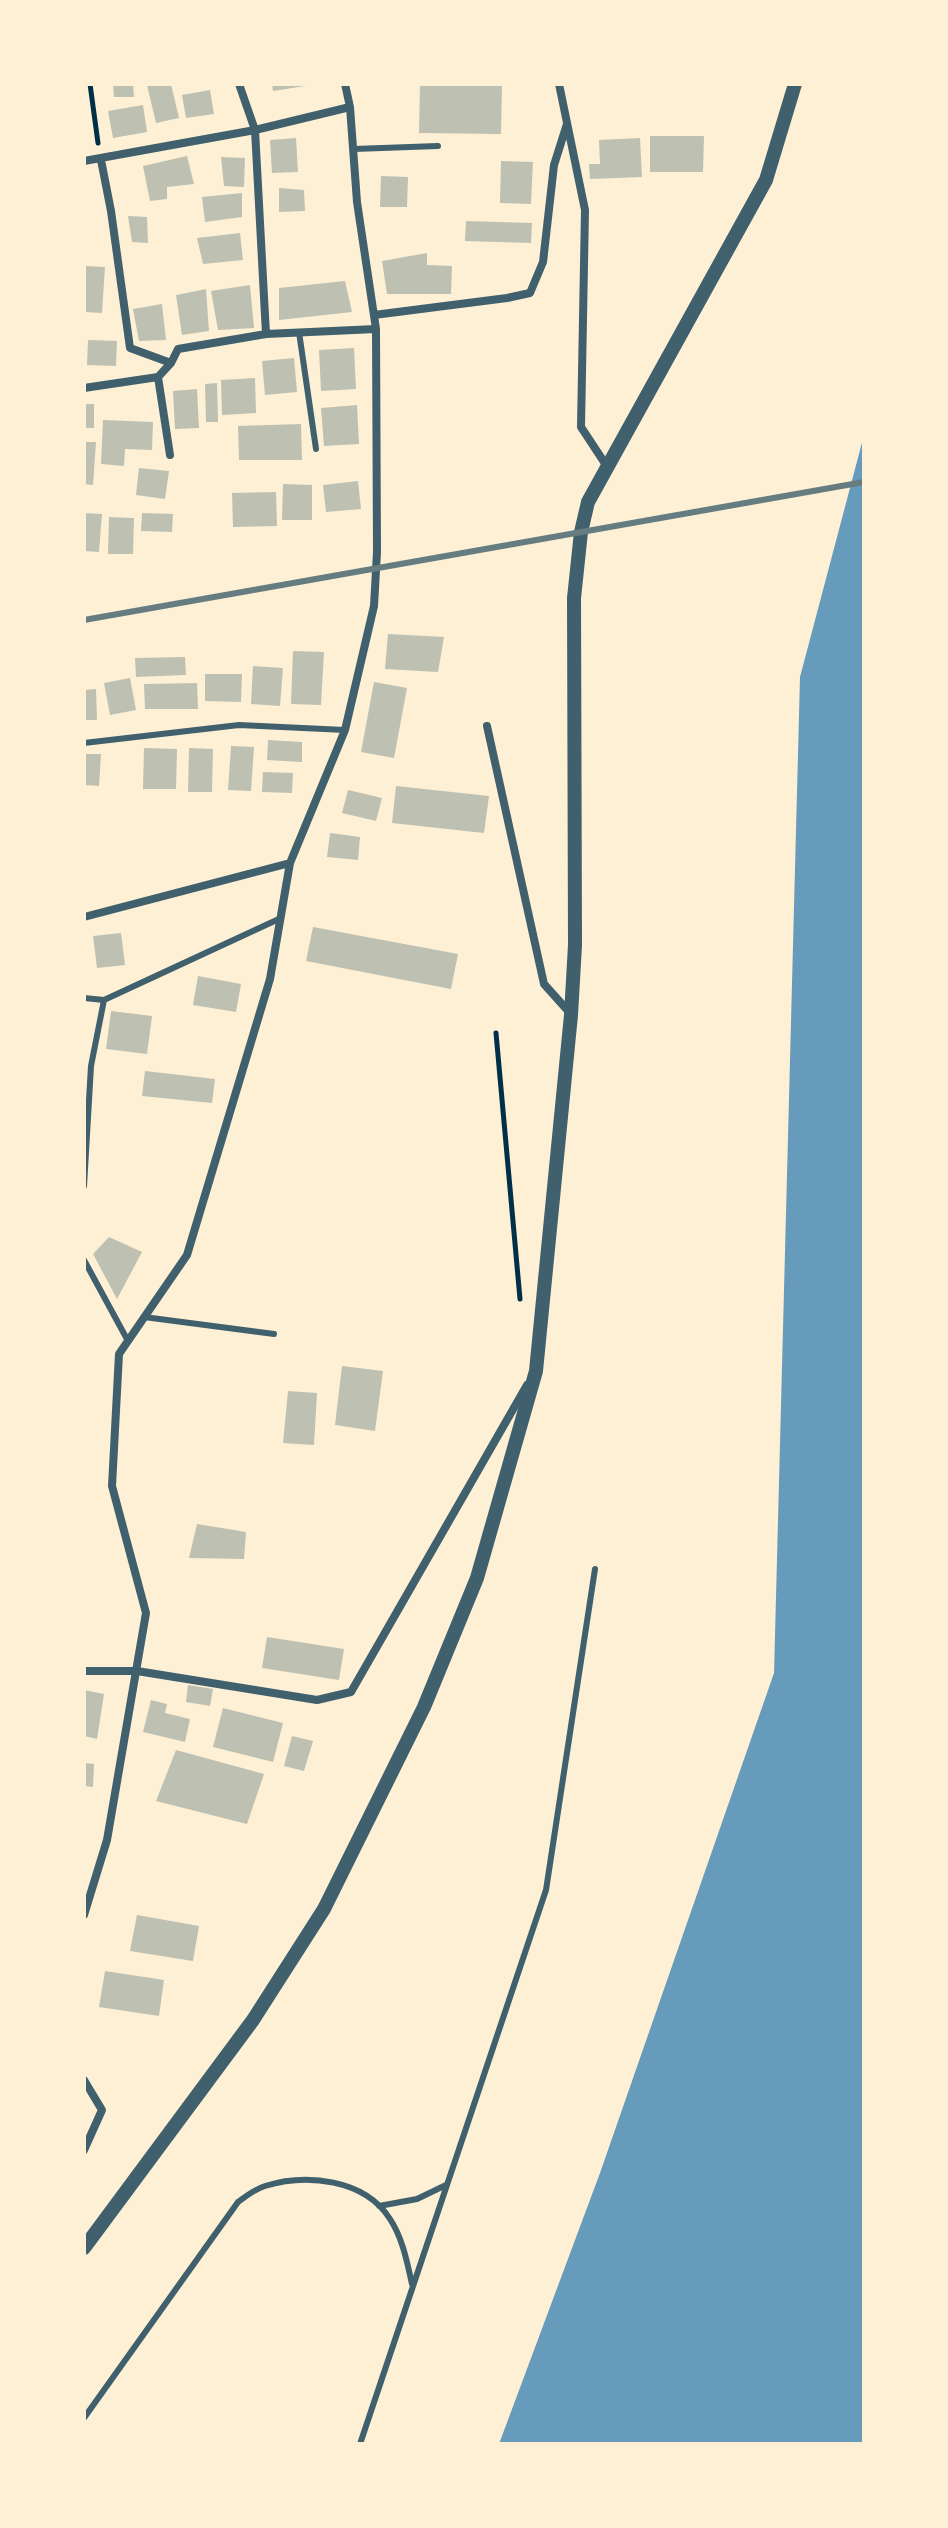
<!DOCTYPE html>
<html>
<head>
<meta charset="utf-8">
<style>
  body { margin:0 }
  #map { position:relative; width:948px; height:2528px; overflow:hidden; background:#fdf0d5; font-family:"Golos Text",sans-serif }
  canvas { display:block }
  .frame { position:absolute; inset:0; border:86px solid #fdf0d5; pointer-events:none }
</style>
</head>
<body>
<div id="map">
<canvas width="948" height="2528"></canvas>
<div class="frame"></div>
</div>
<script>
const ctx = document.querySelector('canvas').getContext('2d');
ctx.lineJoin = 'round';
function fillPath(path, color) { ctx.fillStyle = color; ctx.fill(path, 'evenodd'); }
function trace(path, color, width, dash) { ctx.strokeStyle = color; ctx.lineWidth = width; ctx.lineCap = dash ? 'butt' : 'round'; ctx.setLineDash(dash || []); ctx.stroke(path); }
fillPath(new Path2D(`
  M864,435V2444H499L600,2173L774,1673L800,677Z`), '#669bbc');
fillPath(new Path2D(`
  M113,84H133L134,97H114Z
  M153,84H171L179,118L156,123L147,85Z
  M272,84H305V86L273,91Z
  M420,84H502L501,134L419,133Z
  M210,90L214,114L186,118L182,95Z
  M143,105L147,132L113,138L108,111Z
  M650,136H704L703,172H650Z
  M296,138L298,172L272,173L270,140Z
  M640,138L642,177L590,179L589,164H600L599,140Z
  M187,156L194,184L167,187V199L150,201L143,166Z
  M221,157L245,158L244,187L224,186Z
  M501,161L533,162L531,204L500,203Z
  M381,176L408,177L407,207H380Z
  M279,188L304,190L305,211L279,212Z
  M242,193V217L205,222L202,197Z
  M128,216L147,217L148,243L132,242Z
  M466,221L532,223L531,243L465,241Z
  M240,233L243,260L203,264L197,238Z
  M427,253V265L452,266L451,294H387L382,261Z
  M84,266L105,267L102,313L84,312Z
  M345,281L352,312L279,320V288Z
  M250,285L254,328L218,330L211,291Z
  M206,289L209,331L182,335L176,295Z
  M162,304L166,340L139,341L133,309Z
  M88,340L117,341L116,366L87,365Z
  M354,348L356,389L321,391L319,350Z
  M294,358L297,392L265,395L262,361Z
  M255,378L256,413L222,415L221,380Z
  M217,383L218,422H206L205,384Z
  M197,389L199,428L175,429L173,391Z
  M84,404H94V428H84Z
  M357,405L359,444L324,446L321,408Z
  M103,420L153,422L152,450L125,449L124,466L101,464Z
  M301,424L302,460H239L238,426Z
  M84,442H96L93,485L84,484Z
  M139,468L169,471L165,499L136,495Z
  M358,481L361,509L326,512L323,485Z
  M283,484L312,485V520H282Z
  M276,492L277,526L233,527L232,493Z
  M84,513L102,514L99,552L84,551Z
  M142,513L173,514L172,532L141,531Z
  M109,517L134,518L133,554H108Z
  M388,634L444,637L438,672L385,669Z
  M293,651L324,652L321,705L291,704Z
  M185,657L186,675L136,677L135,658Z
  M253,666L283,668L280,706L251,704Z
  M205,674H242L241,702L205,701Z
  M130,678L136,710L110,715L104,683Z
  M374,682L407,688L394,758L361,752Z
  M197,683L198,709H145L144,684Z
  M96,689L97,720H84V690Z
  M268,740L302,742V762L267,760Z
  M231,746L254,747L251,791L228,790Z
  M144,748L177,749L176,789H143Z
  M189,748L213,749L212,792H188Z
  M84,754H101L99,786L84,785Z
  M263,772L293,773L292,793L262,792Z
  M396,786L489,796L484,833L392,823Z
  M348,790L382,798L376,821L342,813Z
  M330,833L360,837L358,860L327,857Z
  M313,927L458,954L451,989L306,961Z
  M121,933L125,965L97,968L93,936Z
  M198,976L241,984L236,1012L193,1005Z
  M111,1011L152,1016L147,1054L106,1049Z
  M145,1071L215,1079L212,1103L142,1096Z
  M109,1237L142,1252L117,1299L93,1254Z
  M342,1366L383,1371L375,1431L335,1425Z
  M288,1391L317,1393L314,1445L283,1443Z
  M197,1524L246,1532L244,1559L189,1558Z
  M267,1637L344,1649L339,1680L262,1668Z
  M188,1685L213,1689L210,1706L186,1702Z
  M84,1690L104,1694L97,1739L84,1736Z
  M151,1700L167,1704L165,1713L190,1719L185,1742L143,1732Z
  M223,1708L283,1723L273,1762L213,1747Z
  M292,1736L313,1741L304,1771L284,1766Z
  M176,1750L264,1774L247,1824L156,1801Z
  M84,1763L94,1764L93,1787L84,1786Z
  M137,1915L199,1926L193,1961L130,1951Z
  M105,1971L164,1980L159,2016L99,2007Z`), '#bec0b2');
trace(new Path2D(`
  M90,84L98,143
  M496,1033L520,1299`), '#003049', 5);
trace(new Path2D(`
  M354,149L438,146
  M299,332L316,449
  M84,743L239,725L345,730
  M84,998L104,1000
  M84,1186L91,1066L104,1000L281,918
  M84,1260L128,1341
  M144,1317L274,1334
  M379,2206L417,2199L446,2185
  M84,2418L238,2202C246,2196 255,2189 265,2186C306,2173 365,2179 390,2219C403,2239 407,2262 412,2284
  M360,2444L546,1890L595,1569`), '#3f606c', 6);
trace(new Path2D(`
  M239,84L255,130L266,334
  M559,84L585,210L581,427L608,468
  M101,160L111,211L130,348L171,363
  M84,161L255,130L350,107
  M374,315L507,298L530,293L543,262L554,165L567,124
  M158,377L170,455
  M84,388L158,377L171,363L178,349L266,334L376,329
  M487,726L544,984L570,1013
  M84,917L290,863
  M84,1671H137L317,1700L351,1692L527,1385
  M84,1915L107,1840L146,1613L112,1486L119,1354L187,1255L270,979L290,863L345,730L374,606L377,552L376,329L357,202L350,107L345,84
  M84,2080L102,2110L84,2150`), '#3f606c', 8);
trace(new Path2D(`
  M84,2248L253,2020L324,1909L424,1707L477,1578L536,1371L571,1015L575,945L574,598L581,532L588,502L766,180L795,84`), '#3f606c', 14);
trace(new Path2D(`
  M84,620L864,482`), '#657d81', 6);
</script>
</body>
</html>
